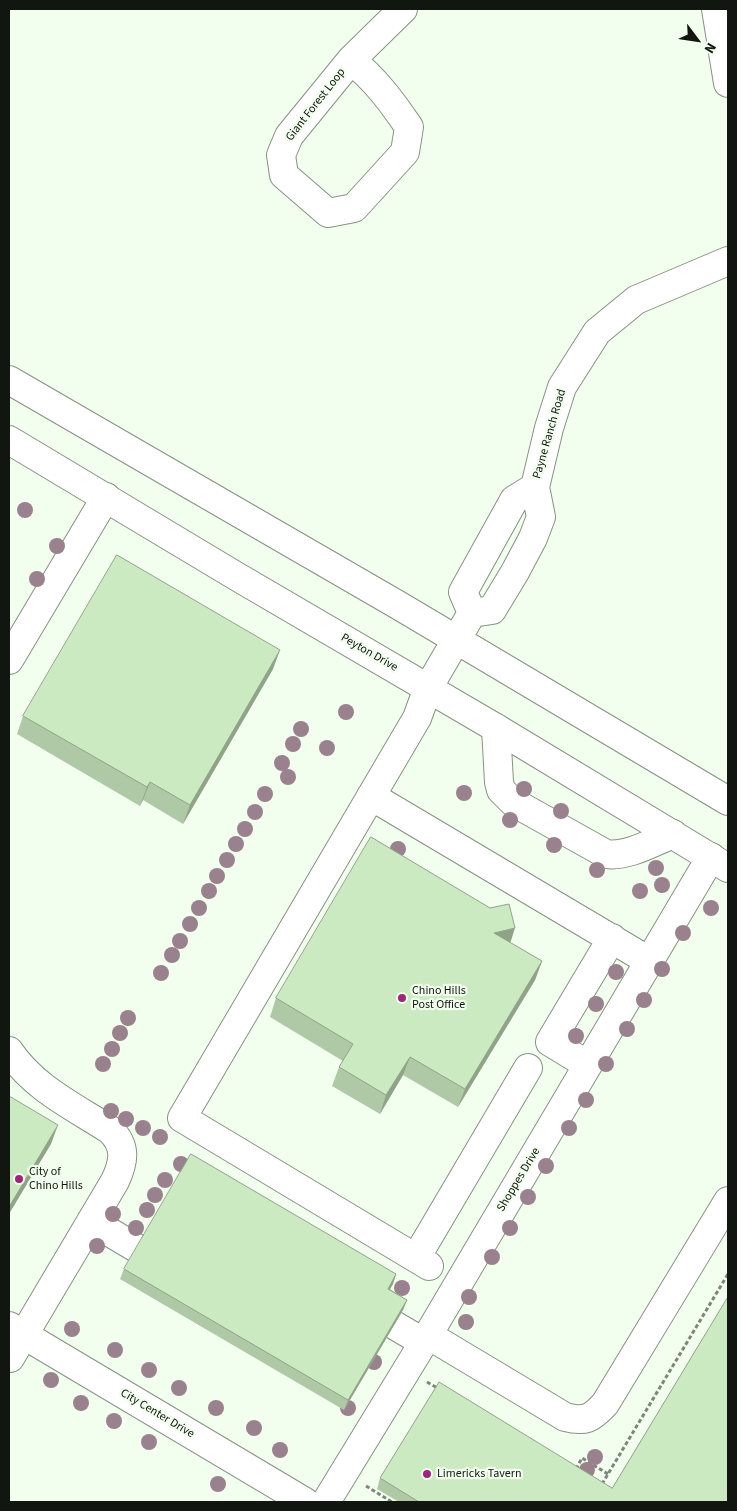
<!DOCTYPE html>
<html>
<head>
<meta charset="utf-8">
<style>
  body { margin:0 }
  #map { position:relative; width:737px; height:1511px; overflow:hidden; background:#f2feee; font-family:"Source Sans 3",sans-serif }
  canvas { display:block }
  .frame { position:absolute; inset:0; border:10px solid #121610; pointer-events:none }
  .north { position:absolute; left:672px; top:15px; width:50px; height:50px; -webkit-text-stroke:4px #f2feee; paint-order:stroke; rotate:121deg; font-size:14px; font-weight:700; line-height:20px; text-align:center; color:#121610 }
  .north::after { content:''; display:block; margin:auto; width:18px; height:22px; background:#121610; clip-path:polygon(50% 0,100% 100%,50% 72%,0 100%) }
</style>
</head>
<body>
<div id="map">
<canvas width="737" height="1511"></canvas>
<div class="frame"></div>
<div class="north">N</div>
</div>
<script>
const ctx = document.querySelector('canvas').getContext('2d');
ctx.lineJoin = 'round';
function trace(path, color, width, dash) { ctx.strokeStyle = color; ctx.lineWidth = width; ctx.lineCap = dash ? 'butt' : 'round'; ctx.setLineDash(dash || []); ctx.stroke(path); }
function fillPath(path, color) { ctx.fillStyle = color; ctx.fill(path, 'evenodd'); }
function write(font, color, halo, rows, align = 'center') {
  ctx.font = font + ' "Source Sans 3",sans-serif'; ctx.lineWidth = 4.5; ctx.setLineDash([]); ctx.textBaseline = 'middle'; ctx.strokeStyle = halo; ctx.fillStyle = color; for (const [text, x, y, turn = 0] of rows) {
    ctx.save(); ctx.translate(x, y); ctx.rotate((+turn || 0) * Math.PI / 180); ctx.textAlign = isNaN(turn) ? turn : align; if (halo) ctx.strokeText(text, 0, 0); ctx.fillText(text, 0, 0); ctx.restore();
  }
}
const minor = new Path2D(`
  M716,9L728,83
  M351,60C375,79 392,102 409,127L405,152L354,208L328,213L284,175L281,155L289,136L351,60L403,9
  M472,613L492,610L515,572L533,538L541,517L535,487L549,428L562,387L597,332L636,300L728,261
  M472,613L463,592L514,500L535,487
  M9,660L106,497
  M496,728L499,782L501,790L513,802L606,854C628,857 653,842 673,834
  M371,796L649,961
  M9,1051C34,1088 73,1106 110,1130C127,1146 124,1162 115,1181L10,1358
  M588,1065L550,1042L612,938
  M91,1221L138,1249
  M416,1258L528,1068
  M429,1266L182,1118L417,718L428,688L472,613
  M394,1325L423,1342
  M9,1326L305,1502
  M428,1335L565,1417C585,1422 591,1419 605,1404L728,1201
  M326,1502L428,1335L711,857`);
const major = new Path2D(`
  M9,380L398,605L728,801
  M9,440L236,576L496,728L728,868`);
trace(minor, '#879284', 30);
trace(major, '#879284', 30);
trace(new Path2D(`
  M427,1382L439,1389
  M576,1469L582,1458L608,1474
  M602,1484L728,1274
  M366,1486L392,1502`), '#7e867b', 3, [4, 2.5]);
trace(minor, '#fff', 28);
trace(major, '#fff', 28);
ctx.fillStyle = '#99818d';
for (const [x, y] of [
  [25,510],
  [57,546],
  [37,579],
  [346,712],
  [301,729],
  [293,744],
  [327,748],
  [282,763],
  [288,777],
  [524,789],
  [464,793],
  [265,794],
  [561,811],
  [255,812],
  [510,820],
  [245,829],
  [236,844],
  [554,845],
  [398,849],
  [227,860],
  [656,868],
  [597,870],
  [217,876],
  [662,885],
  [209,891],
  [640,891],
  [199,908],
  [711,908],
  [190,924],
  [683,933],
  [180,941],
  [172,955],
  [662,969],
  [616,972],
  [161,973],
  [644,1000],
  [596,1004],
  [128,1018],
  [627,1029],
  [120,1033],
  [576,1036],
  [112,1049],
  [103,1064],
  [606,1064],
  [586,1100],
  [111,1111],
  [126,1119],
  [143,1128],
  [569,1128],
  [160,1137],
  [181,1164],
  [546,1166],
  [165,1180],
  [155,1195],
  [528,1197],
  [147,1210],
  [113,1214],
  [136,1228],
  [510,1228],
  [97,1246],
  [492,1257],
  [402,1288],
  [469,1297],
  [466,1322],
  [72,1329],
  [115,1350],
  [374,1362],
  [149,1370],
  [51,1380],
  [179,1388],
  [81,1403],
  [216,1408],
  [348,1408],
  [114,1421],
  [254,1428],
  [149,1442],
  [280,1450],
  [595,1457],
  [587,1470],
  [218,1484]
]) { ctx.beginPath(); ctx.arc(x, y, 8, 0, 2 * Math.PI); ctx.fill(); }
fillPath(new Path2D(`
  M273,669L183,824L143,800L140,806L17,734L23,716Z
  M510,943L542,961L535,980L458,1107L403,1075L380,1114L332,1086L339,1067L343,1061L270,1017L276,998Z
  M124,1269L396,1274L393,1284L390,1289L407,1300L403,1310L344,1410L120,1279Z
  M380,1478L612,1488L728,1502H399L377,1489Z`), '#afc9a6');
fillPath(new Path2D(`
  M280,650L273,669L183,824L190,805Z
  M150,782L143,800L140,806L147,787Z
  M515,928L509,947L494,933Z
  M542,961L535,980L458,1107L465,1089Z
  M410,1057L403,1075L380,1114L386,1095Z
  M58,1125L51,1144L9,1214V1207Z
  M396,1274L393,1284L384,1299L388,1289Z
  M407,1300L403,1310L344,1410L348,1400Z`), '#8fa487');
const building = new Path2D(`
  M117,555L280,650L190,805L150,782L147,787L23,716Z
  M371,837L490,908L509,904L515,928L494,933L542,961L465,1089L410,1057L386,1095L339,1067L353,1044L276,998Z
  M9,1096L58,1125L9,1207Z
  M191,1154L396,1274L388,1289L407,1300L348,1400L124,1269Z
  M728,1297V1502H419L380,1478L439,1382L612,1488Z`);
fillPath(building, '#cceac1');
trace(building, '#8fa487', 1);
for (const [x, y, r, color] of [
  [402,998,5,"#9f247a"],
  [19,1179,5,"#9f247a"],
  [427,1474,5,"#9f247a"]
]) { const dot = new Path2D(); dot.arc(x, y, r, 0, 2 * Math.PI); ctx.fillStyle = color; ctx.fill(dot); trace(dot, '#f2feee', 2); }
write('12px', '#121610', '#f2feee', [
  ["Giant Forest Loop",316,105,-52],
  ["Payne Ranch Road",550,434,-74],
  ["Peyton Drive",369,653,30],
  ["Shoppes Drive",519,1180,-59],
  ["City Center Drive",157,1414,31]
]);
write('12px', '#121610', '#f2feee', [
  ["Chino Hills",412,991],
  ["Post Office",412,1005],
  ["City of",29,1172],
  ["Chino Hills",29,1186],
  ["Limericks Tavern",437,1474]
], 'left');
</script>
</body>
</html>
